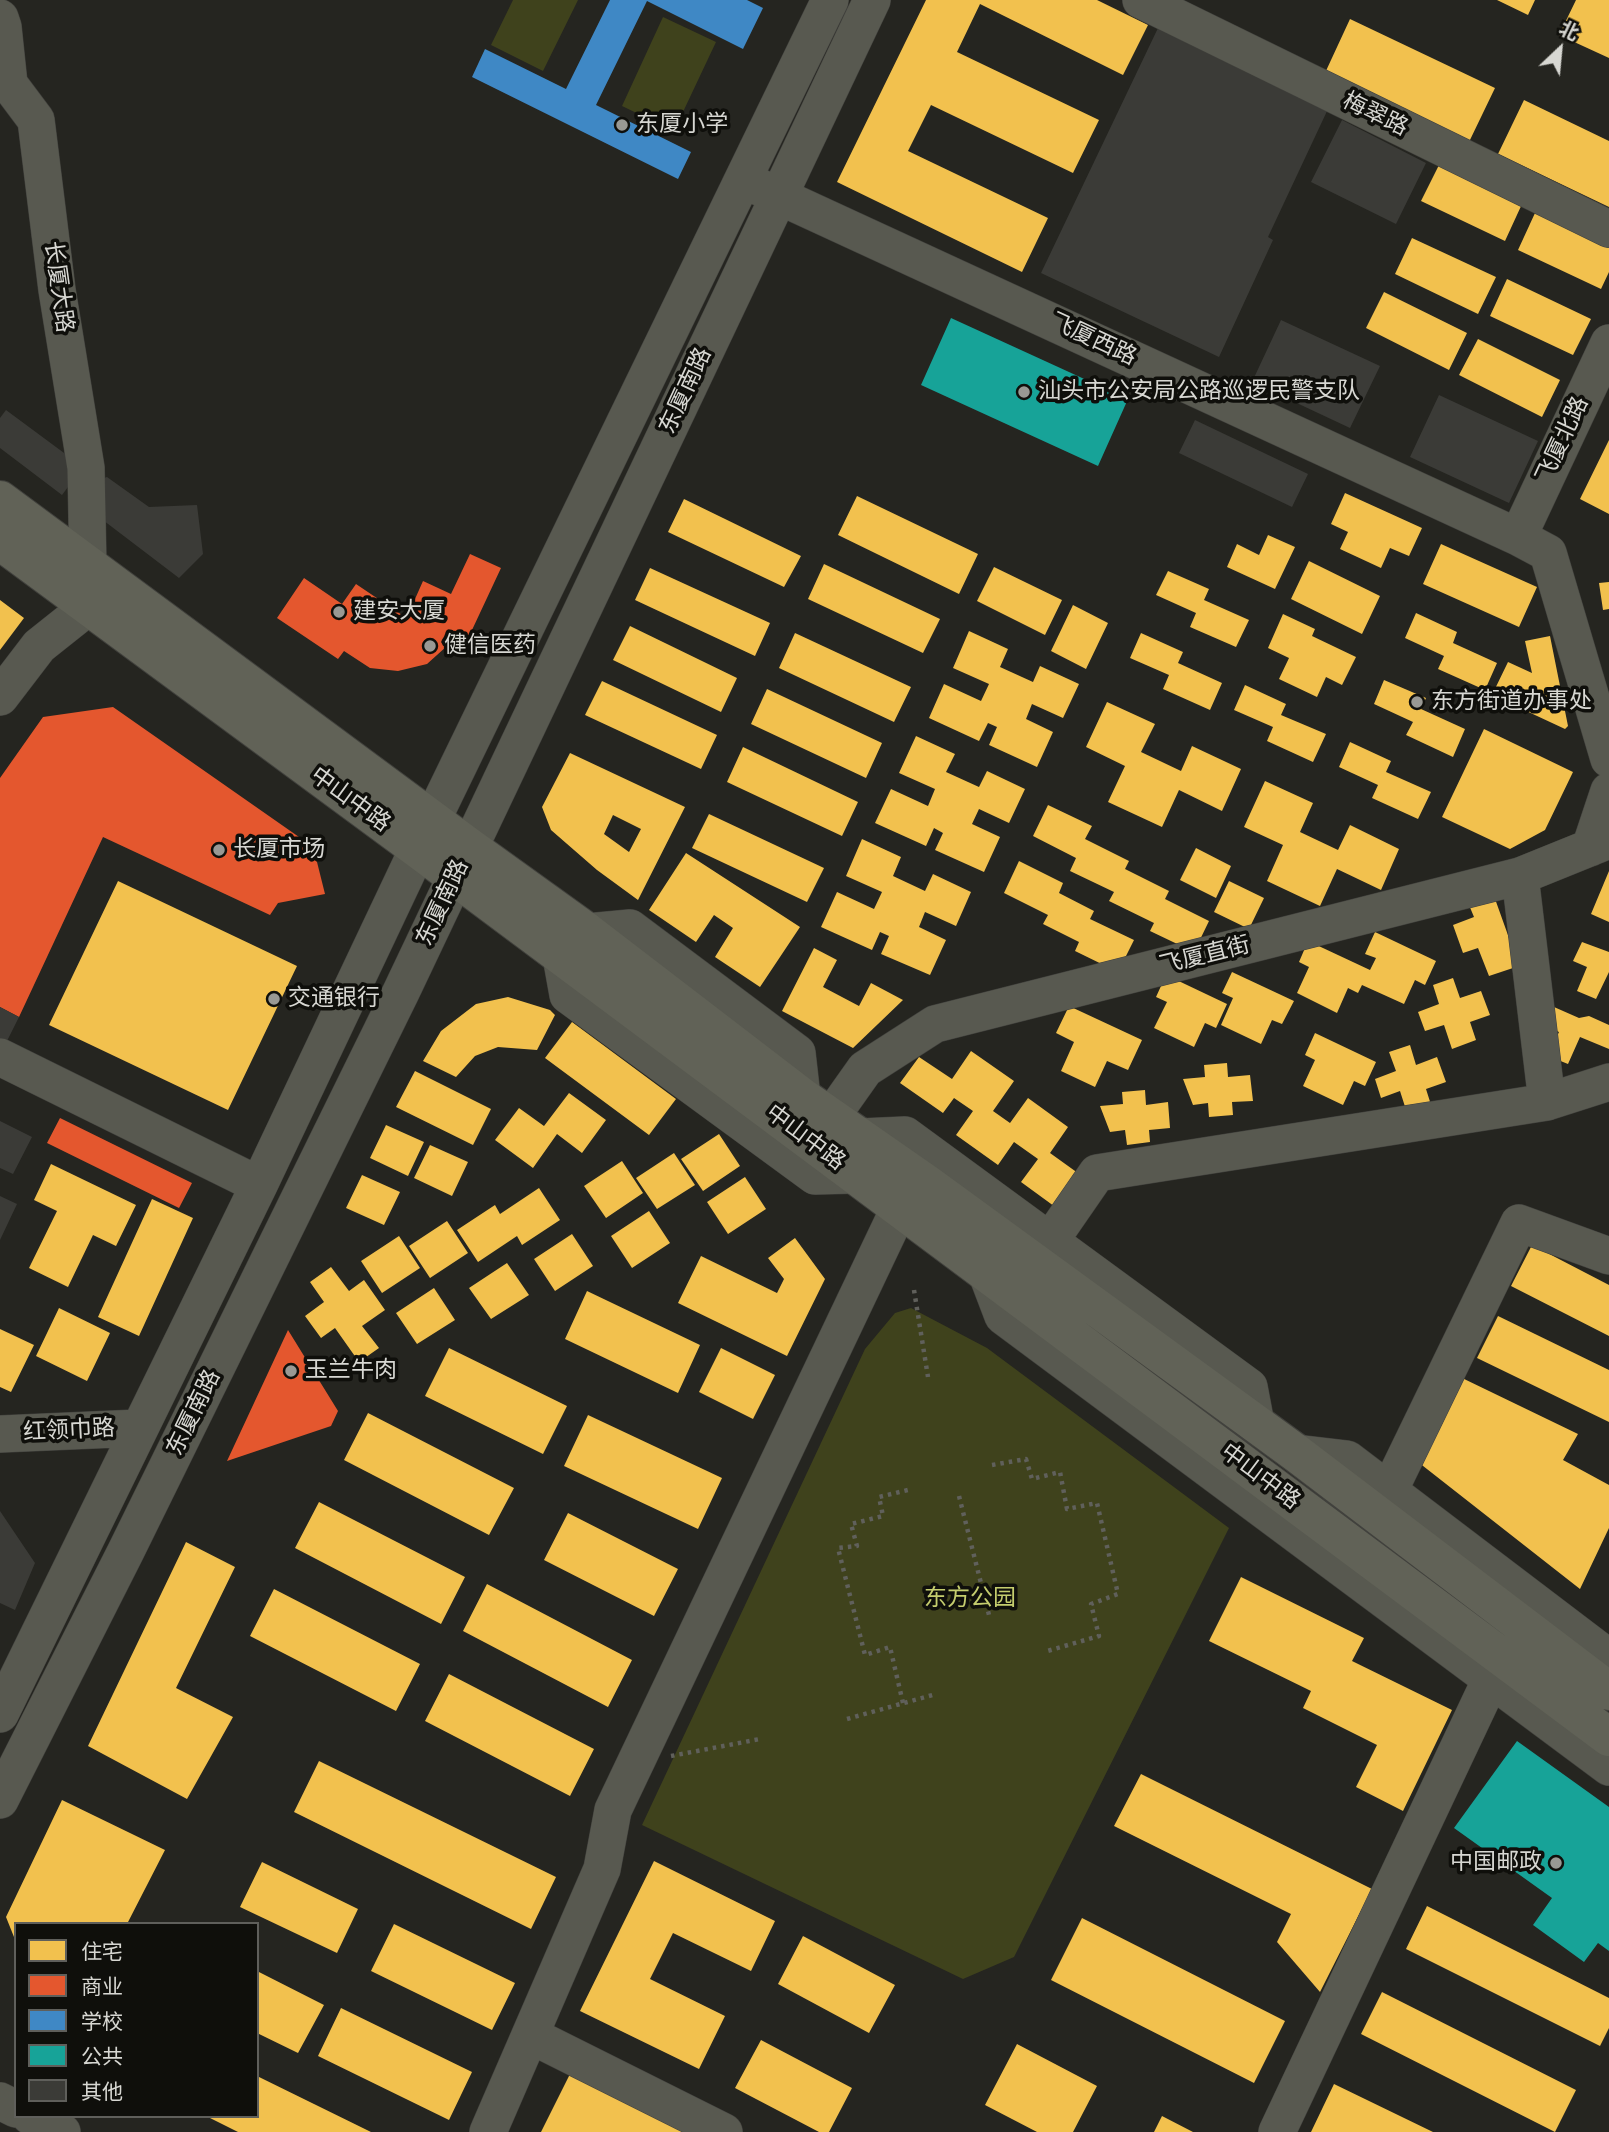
<!DOCTYPE html>
<html>
<head>
<meta charset="utf-8">
<style>
  body { margin:0 }
  #map { position:relative; width:1609px; height:2132px; overflow:hidden; background:#252520; font-family:"Archivo Narrow","Noto Sans SC",sans-serif }
  canvas { display:block }
  .legend { position:absolute; left:14px; top:1922px; width:245px; height:196px; box-sizing:border-box; background:#0f0f0b; border:2px solid #5f5f5b; margin:0; padding:9px 12px; list-style:none; font-size:21px; color:#d7d7d2 }
  .legend li { display:flex; align-items:center; gap:14px; height:35px }
  .legend b { width:35px; border:2px solid #5f5f5b }
  .north { position:absolute; left:1525px; top:14px; width:70px; height:70px; -webkit-text-stroke:5px #0f0f0b; paint-order:stroke; rotate:26deg; font-size:19px; font-weight:700; line-height:28px; text-align:center; color:#d7d7d2 }
  .north::after { content:''; display:block; margin:auto; width:24px; height:32px; background:#d7d7d2; clip-path:polygon(50% 0,100% 100%,50% 72%,0 100%) }
</style>
</head>
<body>
<div id="map">
<canvas width="1609" height="2132"></canvas>
<ul class="legend">
<li><b style="height:19px;background:#f2c14e"></b>住宅</li>
<li><b style="height:19px;background:#e4572e"></b>商业</li>
<li><b style="height:19px;background:#3f88c5"></b>学校</li>
<li><b style="height:19px;background:#17a398"></b>公共</li>
<li><b style="height:19px;background:#3b3b37"></b>其他</li>
</ul>
<div class="north">北</div>
</div>
<script>
const ctx = document.querySelector('canvas').getContext('2d');
ctx.lineJoin = 'round';
function fillPath(path, color) { ctx.fillStyle = color; ctx.fill(path, 'evenodd'); }
function trace(path, color, width, dash) { ctx.strokeStyle = color; ctx.lineWidth = width; ctx.lineCap = dash ? 'butt' : 'round'; ctx.setLineDash(dash || []); ctx.stroke(path); }
function write(font, color, halo, rows, align = 'center') {
  ctx.font = font + ' "Archivo Narrow","Noto Sans SC",sans-serif'; ctx.lineWidth = 7; ctx.setLineDash([]); ctx.textBaseline = 'middle'; ctx.strokeStyle = halo; ctx.fillStyle = color; for (const [text, x, y, turn = 0] of rows) {
    ctx.save(); ctx.translate(x, y); ctx.rotate((+turn || 0) * Math.PI / 180); ctx.textAlign = isNaN(turn) ? turn : align; if (halo) ctx.strokeText(text, 0, 0); ctx.fillText(text, 0, 0); ctx.restore();
  }
}
fillPath(new Path2D(`
  M513,0H578L543,71L491,45Z
  M663,17L716,42L674,131L622,106Z
  M911,1308L987,1348L1229,1528L1014,1957L963,1979L642,1825L865,1349L895,1313Z`), '#3f421c');
fillPath(new Path2D(`
  M926,0H1097L1148,25L1123,75L980,4L957,52L1099,120L1073,173L931,105L908,151L1048,218L1022,272L837,182Z
  M1497,0H1535L1528,15Z
  M1576,0H1609V58L1559,35Z
  M1350,19L1495,88L1469,142L1325,73Z
  M1524,100L1609,141V207L1498,154Z
  M1439,165L1522,204L1505,241L1421,201Z
  M1535,213L1609,248V272L1601,289L1518,250Z
  M1412,238L1496,277L1478,314L1395,274Z
  M1507,279L1591,319L1573,355L1490,316Z
  M1384,292L1467,333L1449,370L1366,328Z
  M1478,339L1560,380L1542,417L1459,375Z
  M1609,440V514L1580,499Z
  M1345,493L1422,528L1409,556L1390,548L1381,568L1340,549L1348,532L1331,524Z
  M857,496L978,554L959,594L838,535Z
  M684,499L801,556L784,587L668,532Z
  M1268,535L1295,547L1275,589L1227,567L1237,544L1259,555Z
  M1441,544L1537,587L1519,627L1423,584Z
  M1309,561L1380,596L1362,634L1291,599Z
  M824,564L940,619L923,653L808,599Z
  M994,567L1062,600L1045,635L977,601Z
  M650,568L770,623L755,656L635,600Z
  M1168,571L1209,589L1204,600L1249,620L1236,647L1190,627L1196,613L1156,595Z
  M1609,582V609L1603,610L1599,583Z
  M0,600L24,618L0,650Z
  M1073,605L1108,623L1086,669L1051,651Z
  M1416,613L1457,632L1453,643L1497,663L1485,690L1438,669L1444,656L1405,638Z
  M1283,614L1315,629L1312,636L1356,657L1342,685L1326,677L1317,697L1279,679L1289,658L1268,648Z
  M630,626L737,678L721,712L613,660Z
  M969,631L1008,649L1000,667L1033,682L1040,666L1079,684L1063,718L1032,704L1026,719L1053,732L1037,767L989,745L997,727L988,723L979,741L929,718L944,684L981,701L989,684L953,668Z
  M795,633L911,687L894,722L779,668Z
  M1141,633L1183,652L1178,663L1222,683L1210,710L1163,689L1169,675L1130,658Z
  M1550,636L1568,726L1565,729L1492,695L1508,662L1532,673L1525,641Z
  M1384,680L1426,698L1421,709L1465,729L1453,757L1406,735L1413,722L1374,704Z
  M602,681L717,735L701,769L585,715Z
  M1245,685L1286,704L1281,715L1326,734L1313,762L1267,741L1273,727L1234,710Z
  M767,689L882,743L866,778L751,724Z
  M1107,702L1155,724L1141,752L1181,771L1192,746L1241,769L1222,811L1179,790L1162,827L1108,802L1125,766L1086,747Z
  M1484,729L1573,772L1545,830L1510,849L1442,817Z
  M916,736L955,754L946,772L979,787L987,771L1025,789L1009,823L979,809L972,824L1000,837L984,872L935,850L943,833L934,828L926,846L875,823L891,789L928,806L935,789L899,773Z
  M1350,742L1391,761L1386,772L1431,792L1418,819L1372,798L1378,785L1339,767Z
  M743,747L858,802L842,836L727,782Z
  M570,753L685,807L638,900L597,870L551,830L542,807ZM613,815L641,829L629,852L604,834Z
  M1265,781L1313,803L1300,832L1338,850L1350,825L1399,849L1381,890L1337,869L1320,906L1267,881L1283,845L1244,827Z
  M1048,805L1092,826L1085,839L1129,861L1125,869L1169,891L1165,899L1209,921L1194,952L1150,931L1154,923L1109,901L1114,892L1070,871L1076,858L1033,836Z
  M709,814L824,868L807,902L692,848Z
  M862,839L901,857L893,876L925,891L933,874L971,892L956,926L925,912L919,927L946,940L930,975L881,954L889,936L880,932L872,950L821,927L837,892L874,909L882,892L846,876Z
  M1196,848L1231,866L1216,898L1180,880Z
  M686,853L800,927L760,987L715,957L733,928L714,915L696,942L649,910Z
  M1019,861L1063,883L1059,893L1094,911L1090,919L1134,940L1118,972L1075,951L1079,942L1043,924L1048,915L1004,893Z
  M1609,871V922L1591,914Z
  M118,881L297,966L228,1110L49,1025Z
  M1229,881L1264,898L1249,929L1214,912Z
  M1494,896L1519,966L1489,976L1478,948L1463,953L1453,925L1474,917L1469,905Z
  M1375,932L1436,961L1425,985L1415,980L1404,1004L1362,985L1358,993L1348,988L1337,1013L1297,993L1309,967L1299,962L1308,941L1370,970L1376,958L1365,954Z
  M1582,942L1609,952V972L1596,999L1577,991L1587,967L1573,961Z
  M814,948L837,960L823,987L859,1006L871,983L903,1000L853,1048L782,1011Z
  M1232,972L1294,1001L1282,1024L1272,1020L1261,1044L1221,1025L1233,998L1222,993Z
  M1166,975L1227,1004L1216,1028L1205,1023L1194,1047L1154,1028L1167,1002L1156,997Z
  M1453,978L1460,998L1481,991L1490,1015L1470,1022L1476,1040L1452,1049L1444,1025L1425,1031L1418,1012L1439,1004L1433,985Z
  M508,997L550,1010L555,1015L537,1050L498,1047L475,1056L456,1077L423,1061L441,1031L476,1004Z
  M1069,1006L1142,1040L1128,1070L1107,1061L1095,1087L1061,1071L1074,1042L1056,1033Z
  M1554,1007L1579,1018L1589,1016L1609,1025V1049L1580,1037L1568,1064L1548,1056L1559,1032L1545,1026Z
  M572,1022L676,1099L649,1135L545,1058Z
  M1315,1033L1376,1062L1365,1086L1354,1081L1343,1105L1303,1086L1315,1060L1305,1055Z
  M1410,1045L1416,1065L1437,1057L1446,1082L1426,1089L1432,1108L1408,1116L1400,1091L1381,1098L1375,1079L1396,1071L1389,1052Z
  M971,1051L1014,1081L993,1111L1010,1123L1028,1098L1068,1127L1050,1153L1082,1176L1058,1209L1021,1182L1038,1159L1014,1142L998,1165L956,1135L973,1111L954,1098L943,1113L900,1083L919,1057L952,1079Z
  M1227,1063L1228,1077L1250,1075L1253,1101L1232,1102L1233,1115L1209,1117L1208,1103L1193,1105L1183,1079L1205,1077L1204,1065Z
  M415,1071L491,1109L473,1145L396,1107Z
  M1145,1090L1146,1105L1168,1102L1170,1128L1149,1130L1150,1142L1127,1145L1125,1130L1110,1132L1100,1106L1123,1104L1122,1092Z
  M569,1093L606,1120L582,1153L557,1134L533,1168L495,1140L519,1108L544,1126Z
  M386,1125L424,1142L408,1176L370,1158Z
  M719,1134L740,1166L703,1191L681,1159Z
  M430,1145L468,1162L452,1196L414,1178Z
  M674,1153L695,1185L657,1209L636,1178Z
  M622,1161L643,1193L606,1218L584,1186Z
  M51,1164L136,1205L116,1246L93,1235L68,1287L29,1268L57,1211L34,1200Z
  M362,1175L400,1192L384,1225L346,1208Z
  M745,1177L766,1209L728,1234L707,1202Z
  M539,1188L560,1220L522,1245L517,1236L478,1262L457,1230L495,1205L500,1214Z
  M152,1199L193,1218L139,1336L98,1317Z
  M649,1211L670,1243L632,1268L611,1236Z
  M447,1221L468,1253L430,1278L409,1246Z
  M572,1234L593,1266L555,1291L534,1259Z
  M399,1236L420,1268L382,1293L361,1261Z
  M795,1238L825,1279L787,1356L678,1303L701,1256L777,1293L784,1279L768,1258Z
  M1532,1245L1609,1285V1336L1511,1286Z
  M507,1263L529,1295L491,1319L469,1288Z
  M331,1267L349,1291L364,1280L385,1310L362,1326L379,1348L359,1362L335,1328L321,1338L305,1316L324,1302L310,1282Z
  M434,1288L455,1320L417,1344L396,1313Z
  M587,1291L700,1345L678,1393L565,1339Z
  M59,1308L110,1333L87,1381L36,1356Z
  M1498,1316L1609,1370V1422L1477,1358Z
  M0,1329L34,1345L11,1392L0,1387Z
  M449,1348L567,1406L543,1454L425,1396Z
  M721,1348L775,1375L753,1419L699,1392Z
  M1460,1377L1578,1434L1563,1460L1609,1485V1528L1580,1589L1418,1462Z
  M368,1413L514,1488L489,1535L344,1460Z
  M588,1415L722,1478L698,1529L564,1466Z
  M319,1502L465,1577L441,1624L295,1548Z
  M568,1513L678,1569L654,1616L544,1560Z
  M186,1542L235,1567L176,1688L233,1717L187,1799L88,1746Z
  M1241,1577L1364,1638L1352,1661L1452,1710L1403,1811L1356,1787L1377,1745L1303,1708L1311,1691L1209,1641Z
  M487,1584L632,1660L608,1707L463,1631Z
  M274,1589L420,1664L396,1711L250,1636Z
  M449,1674L594,1749L570,1796L425,1721Z
  M319,1761L556,1877L531,1929L294,1812Z
  M1141,1774L1372,1889L1320,1992L1277,1942L1291,1914L1114,1826Z
  M62,1800L165,1850L127,1924H16V1942L6,1917Z
  M654,1861L775,1921L751,1971L673,1933L650,1979L725,2016L699,2069L580,2011Z
  M262,1862L358,1909L337,1953L240,1907Z
  M1427,1906L1609,1998V2028L1600,2046L1406,1949Z
  M1082,1918L1285,2021L1254,2083L1051,1980Z
  M394,1924L515,1983L492,2030L371,1971Z
  M803,1936L895,1985L869,2033L778,1984Z
  M257,1971L324,2005L298,2053L257,2033Z
  M1382,1992L1576,2090L1555,2132L1361,2034Z
  M341,2008L472,2072L449,2120L318,2056Z
  M761,2040L852,2088L829,2132H819L735,2088Z
  M1017,2044L1097,2086L1073,2132H1037L985,2105Z
  M570,2074L685,2132H541Z
  M257,2076L371,2132H238L206,2116H257Z
  M1334,2084L1433,2132H1311Z
  M1162,2116L1193,2132H1154Z`), '#f2c14e');
fillPath(new Path2D(`
  M470,554L501,568L465,645L450,638L447,646L427,664L398,671L370,668L344,651L338,659L277,618L304,578L342,604L356,584L402,615L411,608L423,581L451,594Z
  M113,707L299,837L317,862L325,894L278,903L270,915L103,837L19,1017L0,1007V778L43,717Z
  M60,1118L192,1183L179,1208L47,1143Z
  M288,1330L338,1411L331,1426L227,1461Z`), '#e4572e');
fillPath(new Path2D(`
  M610,0H747L763,8L743,49L647,1L596,105L691,152L678,179L472,77L485,49L566,89Z`), '#3f88c5');
fillPath(new Path2D(`
  M951,318L1128,399L1098,466L921,385Z
  M1517,1741L1609,1807V1951L1598,1943L1584,1962L1533,1925L1552,1898L1454,1828Z`), '#17a398');
fillPath(new Path2D(`
  M1158,28L1328,109L1268,237L1273,240L1219,357L1041,273Z
  M1342,120L1426,163L1396,224L1311,182Z
  M1281,320L1380,366L1350,428L1252,382Z
  M1439,395L1538,441L1509,503L1410,457Z
  M6,410L83,467L62,495L0,448V418Z
  M1195,420L1308,474L1292,507L1179,453Z
  M107,477L149,507L197,505L203,554L179,578L91,511L97,480Z
  M0,1007L19,1017L0,1055Z
  M0,1121L32,1137L13,1174L0,1168Z
  M0,1196L17,1204L0,1240Z
  M0,1511L35,1563L15,1610L0,1603Z`), '#3b3b37');
const minor = new Path2D(`
  M1141,0L1609,229
  M0,18L3,27L9,84L36,120L57,290L86,468L88,566
  M757,186L1518,537L1548,553L1609,759
  M1518,537L1609,343
  M0,697L39,646L88,607
  M1590,848L1609,791
  M1520,876L1547,1102
  M587,932L630,928L797,1053L802,1097
  M561,956L568,995L815,1176L854,1175
  M0,1057L259,1185
  M831,1117L865,1069L935,1024L1520,876L1609,840
  M860,1137L905,1135L1249,1387L1256,1424
  M1050,1241L1097,1173L1547,1102L1609,1082
  M987,1274L1003,1316L1609,1767
  M0,1434L139,1428
  M1296,1453L1347,1459L1609,1658
  M1389,1491L1519,1223L1609,1256
  M0,1714L259,1185L418,849L830,0
  M0,1800L126,1551L401,992L872,0
  M530,2035L724,2132
  M0,2101L16,2109
  M30,2116L62,2132
  M488,2132L602,1869L613,1810L899,1209
  M1277,2132L1491,1679`);
const major = new Path2D(`
  M0,500L469,847L587,932L802,1097L927,1184L1296,1453L1609,1691
  M0,541L418,849L1609,1737`);
trace(minor, '#41413d', 38);
trace(major, '#41413d', 40);
trace(new Path2D(`
  M914,1290L928,1377
  M992,1465L1026,1459L1032,1479L1060,1472L1067,1509L1097,1503L1118,1594L1091,1604L1099,1636L1044,1652
  M959,1496L989,1615
  M903,1703L890,1647L865,1655L838,1548L857,1546L851,1524L883,1516L879,1497L912,1489
  M847,1719L936,1694
  M671,1756L760,1739`), '#60605b', 4.5, [3.5, 5]);
trace(minor, '#585950', 37);
trace(major, '#616257', 38);
for (const [x, y, r, color] of [
  [622,125,7,"#999994"],
  [1024,392,7,"#999994"],
  [339,612,7,"#999994"],
  [430,646,7,"#999994"],
  [1417,702,7,"#999994"],
  [219,850,7,"#999994"],
  [274,999,7,"#999994"],
  [291,1371,7,"#999994"],
  [1556,1863,7,"#999994"]
]) { const dot = new Path2D(); dot.arc(x, y, r, 0, 2 * Math.PI); ctx.fillStyle = color; ctx.fill(dot); trace(dot, '#0f0f0b', 2.5); }
write('23px', '#d7d7d2', '#0f0f0b', [
  ["梅翠路",1375,115,26],
  ["长厦大路",58,287,82],
  ["飞厦西路",1093,340,25],
  ["东厦南路",686,391,-65],
  ["飞厦北路",1563,440,-65],
  ["中山中路",350,800,36],
  ["东厦南路",443,903,-65],
  ["飞厦直街",1205,956,-14],
  ["中山中路",805,1138,37],
  ["东厦南路",194,1413,-64],
  ["红领巾路",69,1431,-3],
  ["中山中路",1260,1477,37]
]);
write('23px', '#d7d7d2', '#0f0f0b', [
  ["东厦小学",636,125],
  ["汕头市公安局公路巡逻民警支队",1038,392],
  ["建安大厦",353,612],
  ["健信医药",444,646],
  ["东方街道办事处",1431,702],
  ["长厦市场",233,850],
  ["交通银行",288,999],
  ["玉兰牛肉",305,1371],
  ["中国邮政",1542,1863,"right"]
], 'left');
write('23px', '#c5cd6e', '#0f0f0b', [
  ["东方公园",970,1599]
]);
</script>
</body>
</html>
